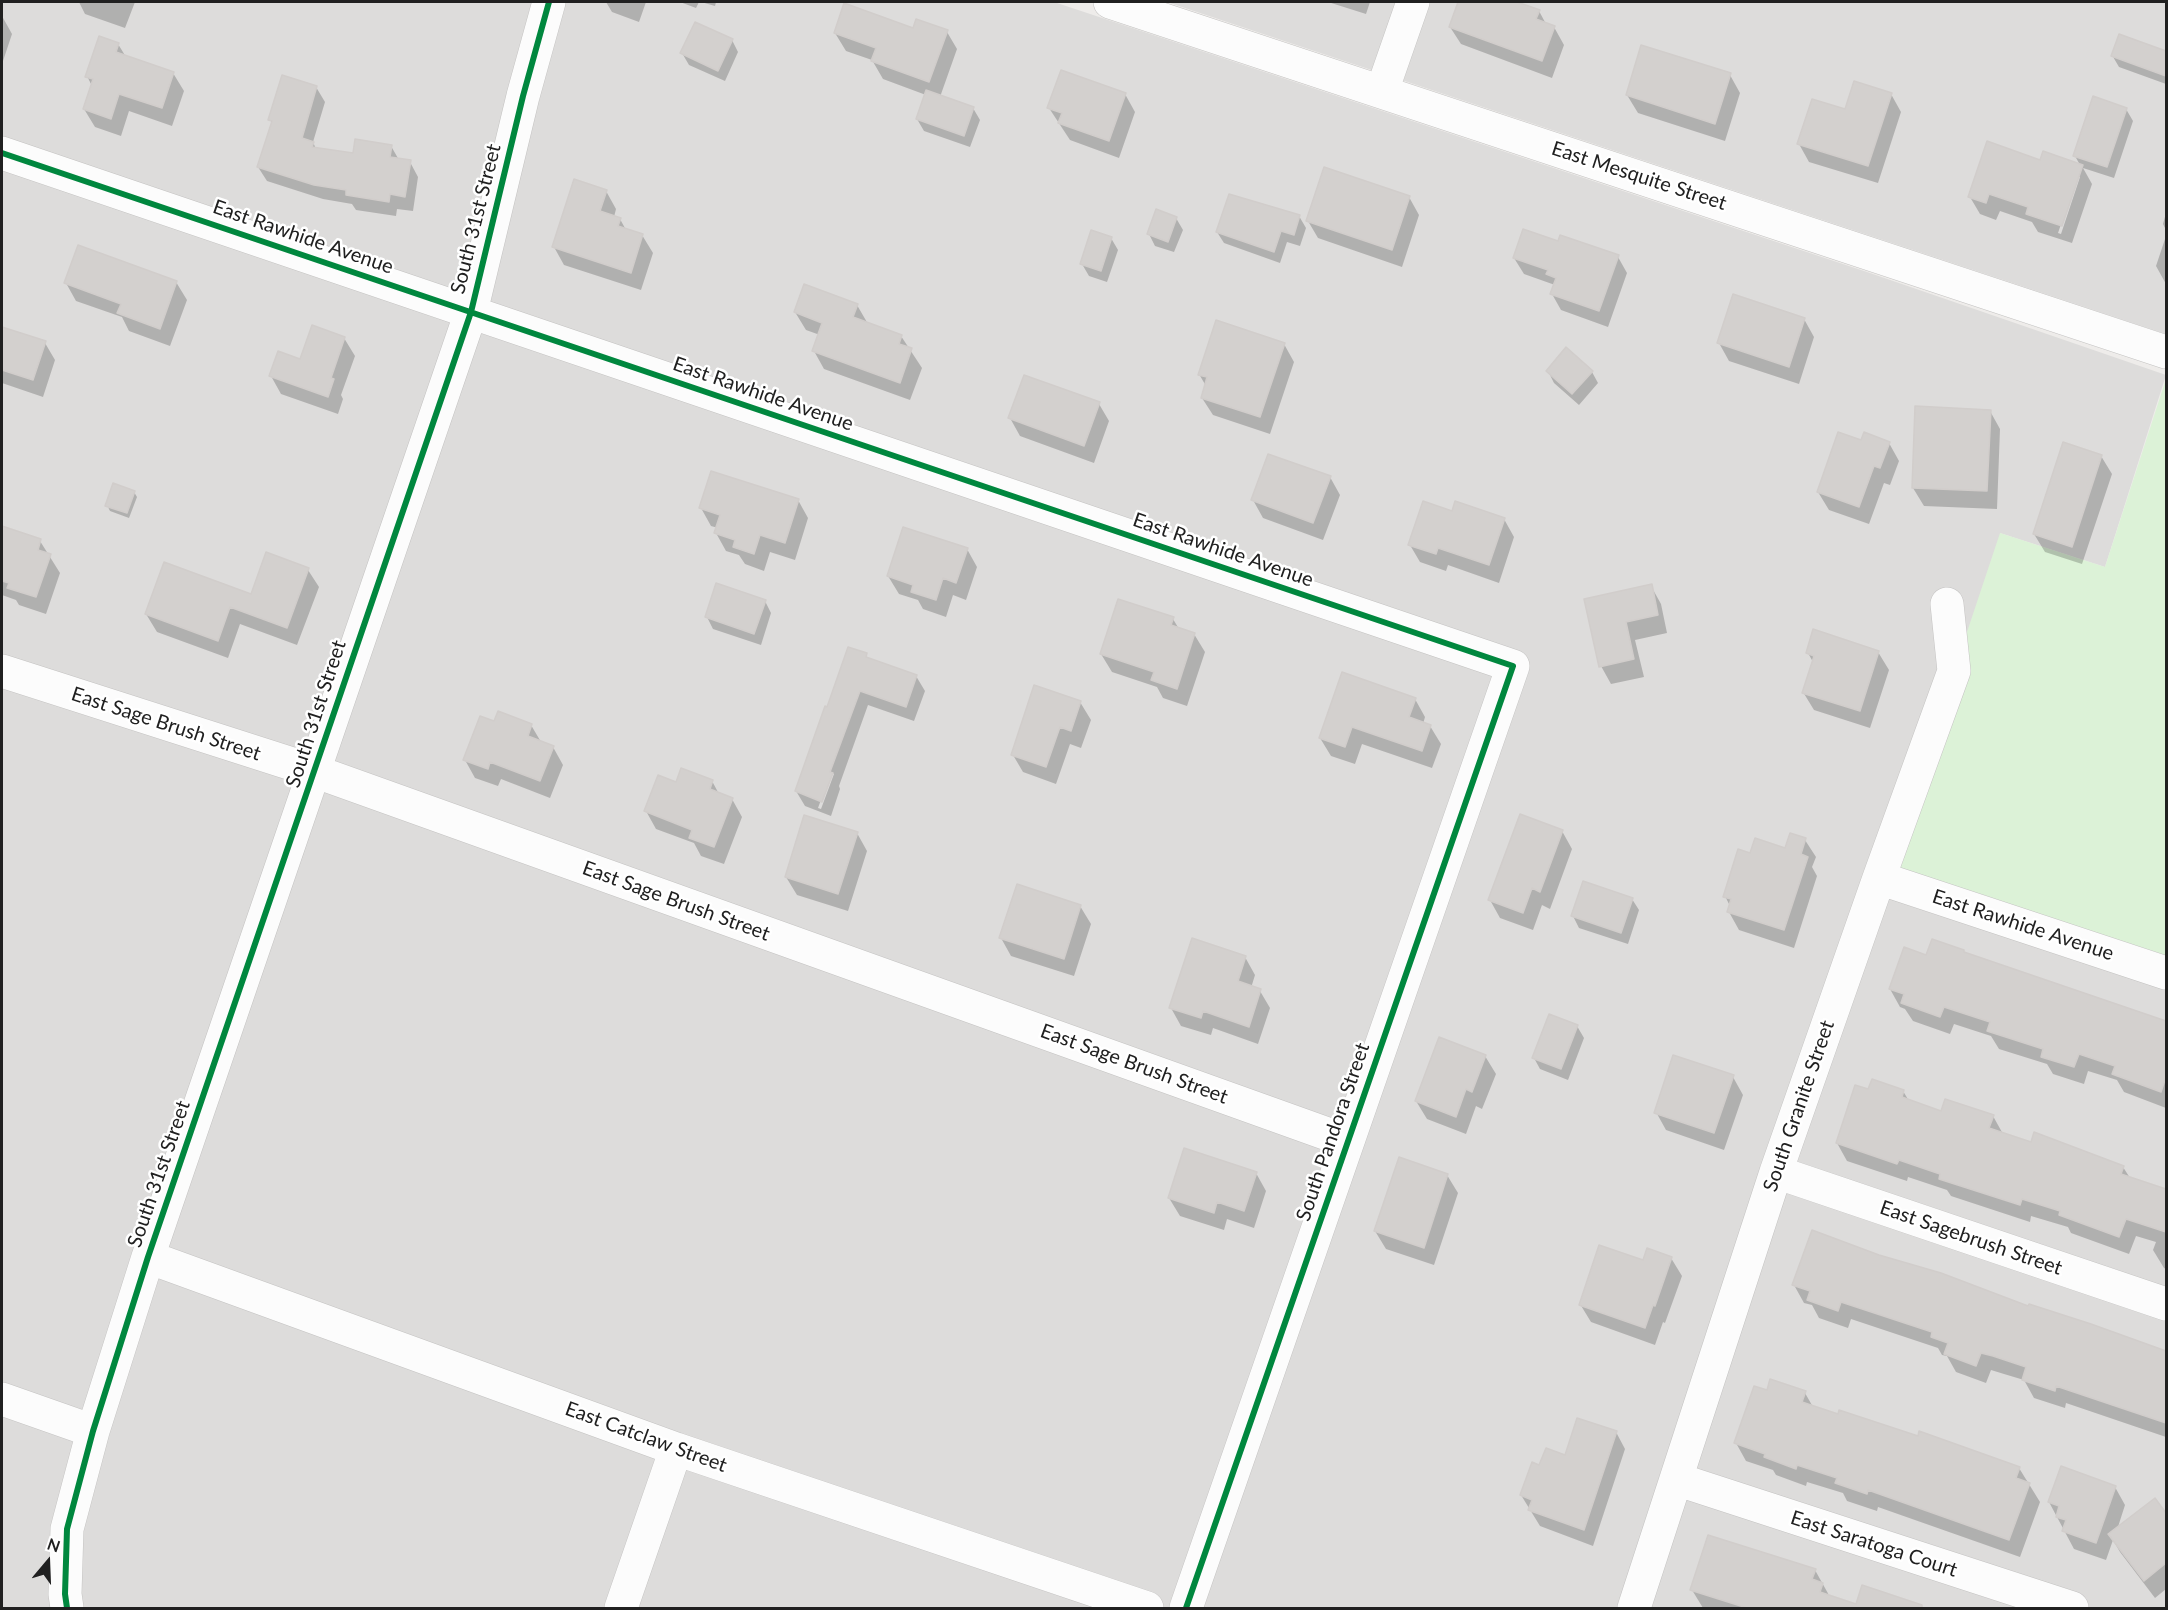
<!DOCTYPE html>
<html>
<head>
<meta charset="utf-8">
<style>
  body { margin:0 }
  #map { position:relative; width:2168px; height:1610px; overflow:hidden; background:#eeecea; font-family:Lato,sans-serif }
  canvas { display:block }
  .frame { position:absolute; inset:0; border:3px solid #202020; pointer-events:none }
  .north { position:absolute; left:18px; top:1532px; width:60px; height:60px; -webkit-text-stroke:4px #fff; paint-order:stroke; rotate:19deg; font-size:16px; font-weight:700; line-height:24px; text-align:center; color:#202020 }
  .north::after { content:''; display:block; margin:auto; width:21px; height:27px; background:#202020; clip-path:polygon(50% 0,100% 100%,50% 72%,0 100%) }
</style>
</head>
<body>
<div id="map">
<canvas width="2168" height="1610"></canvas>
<div class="frame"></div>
<div class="north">N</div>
</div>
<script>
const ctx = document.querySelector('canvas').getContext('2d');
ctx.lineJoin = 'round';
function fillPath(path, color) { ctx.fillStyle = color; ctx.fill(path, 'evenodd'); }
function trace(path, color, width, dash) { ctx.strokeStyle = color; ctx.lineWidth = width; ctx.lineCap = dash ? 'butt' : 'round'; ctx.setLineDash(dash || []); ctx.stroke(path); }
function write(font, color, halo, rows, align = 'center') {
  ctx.font = font + ' Lato,sans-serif'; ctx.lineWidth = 5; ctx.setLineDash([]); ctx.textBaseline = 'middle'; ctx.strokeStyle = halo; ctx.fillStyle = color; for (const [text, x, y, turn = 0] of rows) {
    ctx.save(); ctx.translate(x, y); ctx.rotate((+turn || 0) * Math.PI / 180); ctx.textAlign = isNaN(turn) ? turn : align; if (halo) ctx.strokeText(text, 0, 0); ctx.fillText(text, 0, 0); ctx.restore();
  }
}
fillPath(new Path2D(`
  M2,2H1054L1867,272L2166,375L2105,567L2000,533L2166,973V1608H2Z
  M1167,2H2166V334Z`), '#dddcdb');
fillPath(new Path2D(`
  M2166,379V973L1879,878L1954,671L2000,533L2105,567Z`), '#dcf2d7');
fillPath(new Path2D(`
  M79,2H135L125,28L85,14Z
  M606,2H646L639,22L612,12Z
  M680,2H699L696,8Z
  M701,2H716L715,6Z
  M1328,2H1370L1366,14Z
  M1459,2L1479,8L1482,2H1513L1539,11L1546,24L1554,27L1564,45L1552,78L1461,44L1450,27Z
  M2,16L12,34L2,64Z
  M914,30L947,32L957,49L940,97L973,108L980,120L970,147L924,131L917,119L926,95L883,79L872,60L846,51L835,33Z
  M2119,36L2166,53V84L2119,67L2112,55Z
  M732,40L738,52L725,81L689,65L682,53Z
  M118,44L126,57L173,73L184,91L172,126L129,111L121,136L95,127L84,109L92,86L87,76Z
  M1730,75L1740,93L1725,141L1638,113L1627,95Z
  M316,87L325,102L313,142L316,149L354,155L391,146L399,160L410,162L418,177L413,211L397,209L396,216L356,210L352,204L323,199L267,181L258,167L272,124L270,119Z
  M1125,94L1135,112L1119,158L1070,140L1049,108Z
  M1891,94L1901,112L1878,183L1809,162L1799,144L1846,111Z
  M2126,109L2133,121L2114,178L2083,168L2092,184L2072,243L2038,232L2032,222L2000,211L1996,220L1980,214L1970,197L2041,162L2080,165L2075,156ZM2077,177H2080L2061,234L2058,233Z
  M606,191L616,209L614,217L620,219L626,230L642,235L653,253L641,290L564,265L554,247Z
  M1409,197L1419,215L1402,267L1318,238L1308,221Z
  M2166,213V230L2163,224Z
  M1299,216L1306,228L1300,246L1287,242L1280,263L1224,243L1217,232Z
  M1176,218L1183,230L1174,252L1155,246L1149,234Z
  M2166,236V284L2156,266Z
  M1111,238L1118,250L1107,282L1089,276L1082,264Z
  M1559,243L1618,257L1627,273L1608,327L1561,310L1552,294L1555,285L1524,274L1514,258Z
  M176,282L187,300L170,346L129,331L122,317L76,301L66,283Z
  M857,305L868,324L901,336L922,368L910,400L824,369L814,351L820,335L806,330L795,312Z
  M1804,319L1814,337L1799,384L1729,361L1719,343Z
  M2,328L45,343L55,360L43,397L2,383Z
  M344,338L355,356L341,395L343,399L338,414L281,394L271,376Z
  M1284,344L1294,362L1270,434L1213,415L1202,398L1206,386L1199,374Z
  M1548,371L1592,372L1598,383L1579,405L1554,383Z
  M1099,404L1109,421L1094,463L1020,436L1010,418Z
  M1990,411L2000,429L1997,509L1924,506L1913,488Z
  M1861,442L1889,443L1899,461L1890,485L1884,483L1869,524L1829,510L1818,492Z
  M2101,456L2112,474L2082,564L2045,552L2034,534Z
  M1330,477L1340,495L1323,540L1263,518L1253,500Z
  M134,492L137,497L129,518L110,511L107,505Z
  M798,500L808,518L795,560L770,552L764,571L745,564L739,555L726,551L716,533L718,528L711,526L701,508Z
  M1453,512L1504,519L1514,537L1499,583L1448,565L1446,571L1420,562L1410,545Z
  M2,528L40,541L60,573L46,614L19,605L16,600L2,595Z
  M967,549L977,567L966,600L953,595L946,617L923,609L918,600L899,594L888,576Z
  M308,570L319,587L297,645L240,624L228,658L157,632L146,614L252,596Z
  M1651,586L1661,604L1667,633L1635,640L1644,677L1611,684L1601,666L1586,600Z
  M765,601L771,613L761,645L713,629L707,617Z
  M1173,619L1179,629L1194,634L1205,652L1187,706L1163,698L1157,687L1112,672L1101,654Z
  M1878,652L1889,670L1870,728L1814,710L1803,692L1813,662L1808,653Z
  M866,655L868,659L916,676L925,691L914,721L868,705L839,786L840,789L831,816L805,806L796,791ZM831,772L834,774L821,809L818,808Z
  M1415,699L1425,717L1423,724L1430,726L1441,744L1432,768L1362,744L1355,764L1331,756L1320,738Z
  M1080,702L1091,720L1081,748L1070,744L1056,784L1023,772L1013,755Z
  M495,723L531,725L541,742L553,747L563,765L550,798L501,779L498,786L475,778L465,760Z
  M712,781L719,794L732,799L742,817L724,864L701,856L694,843L656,829L646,811L677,784Z
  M1562,831L1572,849L1550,909L1542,905L1533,930L1500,918L1490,900Z
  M857,833L867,851L848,911L797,895L786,877Z
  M1805,840L1816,857L1812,867L1817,876L1794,948L1739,930L1729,912L1730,906L1725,896L1751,855L1786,850Z
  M1632,899L1639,910L1628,944L1579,928L1573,916Z
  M1080,906L1091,924L1074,976L1011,956L1001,938Z
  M1964,953L2166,1023V1108L2124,1092L2117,1080L2088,1071L2084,1084L2053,1074L2047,1064L1999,1049L1991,1036L1954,1024L1950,1034L1913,1021L1905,1009L1900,1007L1890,989Z
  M1245,957L1255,975L1251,988L1260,991L1270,1008L1258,1044L1213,1028L1211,1035L1181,1026L1171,1008Z
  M1577,1026L1584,1038L1568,1080L1540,1069L1534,1058Z
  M1485,1056L1496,1074L1482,1109L1476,1106L1466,1134L1427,1119L1416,1101Z
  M1733,1077L1743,1095L1724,1150L1666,1130L1656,1112Z
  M1869,1091H1903L1909,1101L1942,1113L1993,1116L2003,1134L2123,1167L2130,1178L2166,1191V1269L2164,1268L2153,1250L2156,1242L2136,1236L2129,1254L2071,1233L2068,1227L2031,1216L2030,1222L1951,1196L1947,1190L1908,1177L1907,1181L1847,1161L1837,1143Z
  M1256,1173L1266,1191L1254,1228L1227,1219L1224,1230L1180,1216L1169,1198Z
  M1447,1175L1458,1193L1434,1265L1386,1249L1375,1231Z
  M1671,1258L1682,1276L1665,1323L1663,1322L1655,1345L1591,1322L1580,1304L1644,1262Z
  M1794,1285L2029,1308L2090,1326L2166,1352V1437L2066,1403L2065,1408L2034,1398L2024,1380L2004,1374L1991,1370L1986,1383L1956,1372L1947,1356L1942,1355L1938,1348L1851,1319L1848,1328L1819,1318L1812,1305L1804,1303Z
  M1767,1392L1805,1393L1813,1407L2019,1468L2040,1502L2020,1557L1878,1507L1877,1511L1847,1501L1843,1493L1807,1482L1806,1486L1776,1475L1773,1470L1746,1461L1736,1443Z
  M1616,1432L1625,1449L1593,1546L1540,1526L1521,1495L1540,1467L1566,1457Z
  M2115,1487L2125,1505L2117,1530L2155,1500L2166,1515V1589L2155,1598L2120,1552L2113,1540L2106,1560L2074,1549L2049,1502Z
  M1815,1570L1830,1597L1857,1606L1863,1587L1923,1608H1703L1692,1590Z`), '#0003');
const building = new Path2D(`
  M1458,2H1517L1540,10L1536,19L1555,26L1542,61L1449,27Z
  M844,3L913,28L916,19L948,30L929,82L871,61L876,48L834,33Z
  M695,22L733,39L718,71L680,53Z
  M2119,34L2166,51V76L2111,56Z
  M99,36L119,43L116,52L174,72L162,108L119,94L111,119L83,109L93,79L85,77Z
  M1641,45L1731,73L1715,124L1626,95Z
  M1061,70L1126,93L1109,141L1058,123L1062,113L1047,108Z
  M282,75L317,86L302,138L314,142L312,147L353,153L355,139L392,145L390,157L411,160L405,197L390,194L389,202L346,195V190L314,185L257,167L272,121L268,120Z
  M1854,81L1892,93L1868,166L1797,144L1812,99L1845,109Z
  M926,90L974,107L964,136L916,119Z
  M2093,96L2127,108L2107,167L2073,156Z
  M1987,141L2040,160L2043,151L2083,165L2062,226L2026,214L2028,207L1989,194L1986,203L1968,197Z
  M1324,167L1410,196L1392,250L1306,221Z
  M574,179L607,190L600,211L621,218L618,226L643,234L631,273L552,247Z
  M1229,194L1300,215L1294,235L1281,231L1274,252L1216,232Z
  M1156,209L1177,217L1168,242L1147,234Z
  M1523,229L1558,241L1560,235L1619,255L1599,311L1550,294L1556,278L1546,274L1548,270L1513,258Z
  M1091,230L1112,237L1101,271L1080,264Z
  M78,245L177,281L160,329L117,313L121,304L64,283Z
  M804,284L858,304L853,317L902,335L899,344L912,348L900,383L812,351L822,323L794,312Z
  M1733,294L1805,318L1789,367L1717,343Z
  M1216,320L1285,343L1260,417L1201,398L1207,377L1198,375Z
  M312,325L345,337L331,378L334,379L328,397L269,376L278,351L300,359Z
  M2,327L46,341L33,380L2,370Z
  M1566,347L1593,371L1572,394L1546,371Z
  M1024,375L1100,402L1084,446L1008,418Z
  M1915,406L1991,410L1987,491L1912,488Z
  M1838,432L1861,440L1864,432L1890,442L1880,468L1874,466L1859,507L1817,492Z
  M2063,442L2102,455L2072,547L2033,534Z
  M1268,454L1331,476L1313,523L1251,500Z
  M711,471L799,499L785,543L760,535L754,554L733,547L735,540L714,533L720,515L699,508Z
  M113,483L135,491L127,513L105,506Z
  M1423,501L1452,511L1455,501L1505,518L1489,565L1438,548L1436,554L1408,545Z
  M2,526L41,539L38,550L51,554L36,597L7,588L9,583L2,581Z
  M903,527L968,548L956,583L943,578L936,600L911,592L913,585L887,576Z
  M266,552L309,568L287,628L230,607L218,641L145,614L164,562L251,594Z
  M716,583L766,600L754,634L705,617Z
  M1652,584L1658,615L1626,622L1634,659L1599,667L1584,599Z
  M1118,599L1174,617L1171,625L1195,633L1177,689L1151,680L1154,672L1100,654Z
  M1813,629L1879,651L1860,711L1802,693L1814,656L1806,653Z
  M848,647L867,653L866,657L917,675L906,707L860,691L830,772L833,773L822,802L795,791L825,706L827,707Z
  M1342,672L1416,698L1409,717L1431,725L1422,751L1352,727L1345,747L1319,738Z
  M1034,685L1081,701L1071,731L1060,727L1046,767L1011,755Z
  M498,711L532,724L528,736L554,746L540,781L490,762L488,769L463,760L480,716L494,721Z
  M681,768L713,780L710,789L733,798L714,847L689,838L692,830L644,811L658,775L676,782Z
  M1520,814L1563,830L1540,892L1532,888L1523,913L1488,900Z
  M804,815L858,832L838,894L785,877Z
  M1790,833L1806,838L1801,854L1808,857L1784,930L1727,912L1731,899L1723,897L1738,849L1750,853L1755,838L1785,848Z
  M1583,881L1633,898L1621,933L1571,916Z
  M1017,884L1081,905L1064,959L999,938Z
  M1192,938L1246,956L1238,981L1261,989L1249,1027L1203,1011L1201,1018L1169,1008Z
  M1932,939L1964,950V952L2166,1021V1077L2161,1092L2112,1074L2115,1066L2079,1054L2074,1067L2041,1057L2043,1049L1987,1031L1990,1022L1944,1007L1940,1017L1901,1003L1904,994L1889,989L1904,947L1926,955Z
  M1549,1014L1578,1025L1561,1069L1532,1058Z
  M1439,1037L1486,1055L1472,1092L1466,1089L1456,1117L1415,1101Z
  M1673,1055L1734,1075L1714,1133L1654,1113Z
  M1872,1079L1904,1090L1902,1097L1941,1111L1945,1099L1994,1115L1989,1128L2031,1142L2034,1132L2124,1166L2121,1174L2166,1189V1232L2126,1219L2119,1237L2059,1215L2060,1211L2022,1199L2020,1205L1939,1179L1940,1174L1899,1160L1897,1164L1836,1143L1855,1085L1868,1089Z
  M1184,1148L1257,1172L1244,1211L1217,1202L1214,1213L1168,1198Z
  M1399,1157L1448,1174L1424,1248L1374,1231Z
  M1812,1230L1879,1255L1941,1273L2028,1306L2029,1304L2091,1324L2166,1351V1423L2056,1386L2055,1391L2022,1380L2026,1367L1993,1356L1981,1353L1976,1366L1944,1354L1948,1343L1931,1337L1932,1332L1841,1302L1838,1311L1807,1300L1810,1291L1792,1285Z
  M1599,1245L1643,1260L1647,1248L1672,1257L1655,1306L1653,1305L1645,1328L1579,1305Z
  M1770,1379L1806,1391L1802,1402L1838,1414L1839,1410L1918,1436L1919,1431L2020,1467L2016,1478L2030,1483L2009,1540L1868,1490L1867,1494L1835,1483L1837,1478L1797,1465L1796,1469L1764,1457L1765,1454L1734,1443L1754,1386L1767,1390Z
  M1577,1418L1617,1431L1584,1530L1528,1510L1532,1500L1520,1495L1532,1462L1539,1465L1546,1448L1565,1455Z
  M2061,1466L2116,1486L2096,1543L2062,1531L2066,1520L2056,1517L2059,1506L2048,1502Z
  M2155,1498L2166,1513V1563L2144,1581L2108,1534Z
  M1708,1535L1816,1569L1812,1579L1823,1583L1820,1592L1856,1604L1862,1585L1922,1605V1608H1747L1690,1590Z`);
fillPath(building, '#d3d0ce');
trace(building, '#d1cdcb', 1.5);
const minor = new Path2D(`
  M1110,2L2166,352
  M1382,91L1413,2
  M2,153L1513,666L1186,1608
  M2,671L314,771L1347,1141
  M1879,878L2166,973
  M1776,1172L2166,1304
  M148,1257L676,1449L1147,1608
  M2,1399L93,1431
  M1676,1479L2072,1608
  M67,1608L65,1594L67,1529L93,1431L148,1257L471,312L523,96L549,2
  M621,1608L676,1449
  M1634,1608L1776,1172L1879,878L1954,671L1947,604`);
trace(minor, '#c4c3c2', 34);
trace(minor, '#fcfcfc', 33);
trace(new Path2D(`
  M2,153L1513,666L1186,1608
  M67,1608L65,1594L67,1529L93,1431L148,1257L471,312L523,96L549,2`), '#00873e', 6);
write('20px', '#202020', '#fff', [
  ["East Mesquite Street",1639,176,18],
  ["South 31st Street",476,219,-76],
  ["East Rawhide Avenue",303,237,19],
  ["East Rawhide Avenue",763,394,19],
  ["East Rawhide Avenue",1223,550,19],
  ["South 31st Street",316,714,-72],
  ["East Sage Brush Street",166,724,18],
  ["East Sage Brush Street",676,901,20],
  ["East Rawhide Avenue",2023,925,18],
  ["East Sage Brush Street",1134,1064,20],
  ["South Granite Street",1799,1106,-71],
  ["South Pandora Street",1333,1132,-71],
  ["South 31st Street",159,1174,-71],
  ["East Sagebrush Street",1971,1238,19],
  ["East Catclaw Street",646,1437,20],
  ["East Saratoga Court",1874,1544,18]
]);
</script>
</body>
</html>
